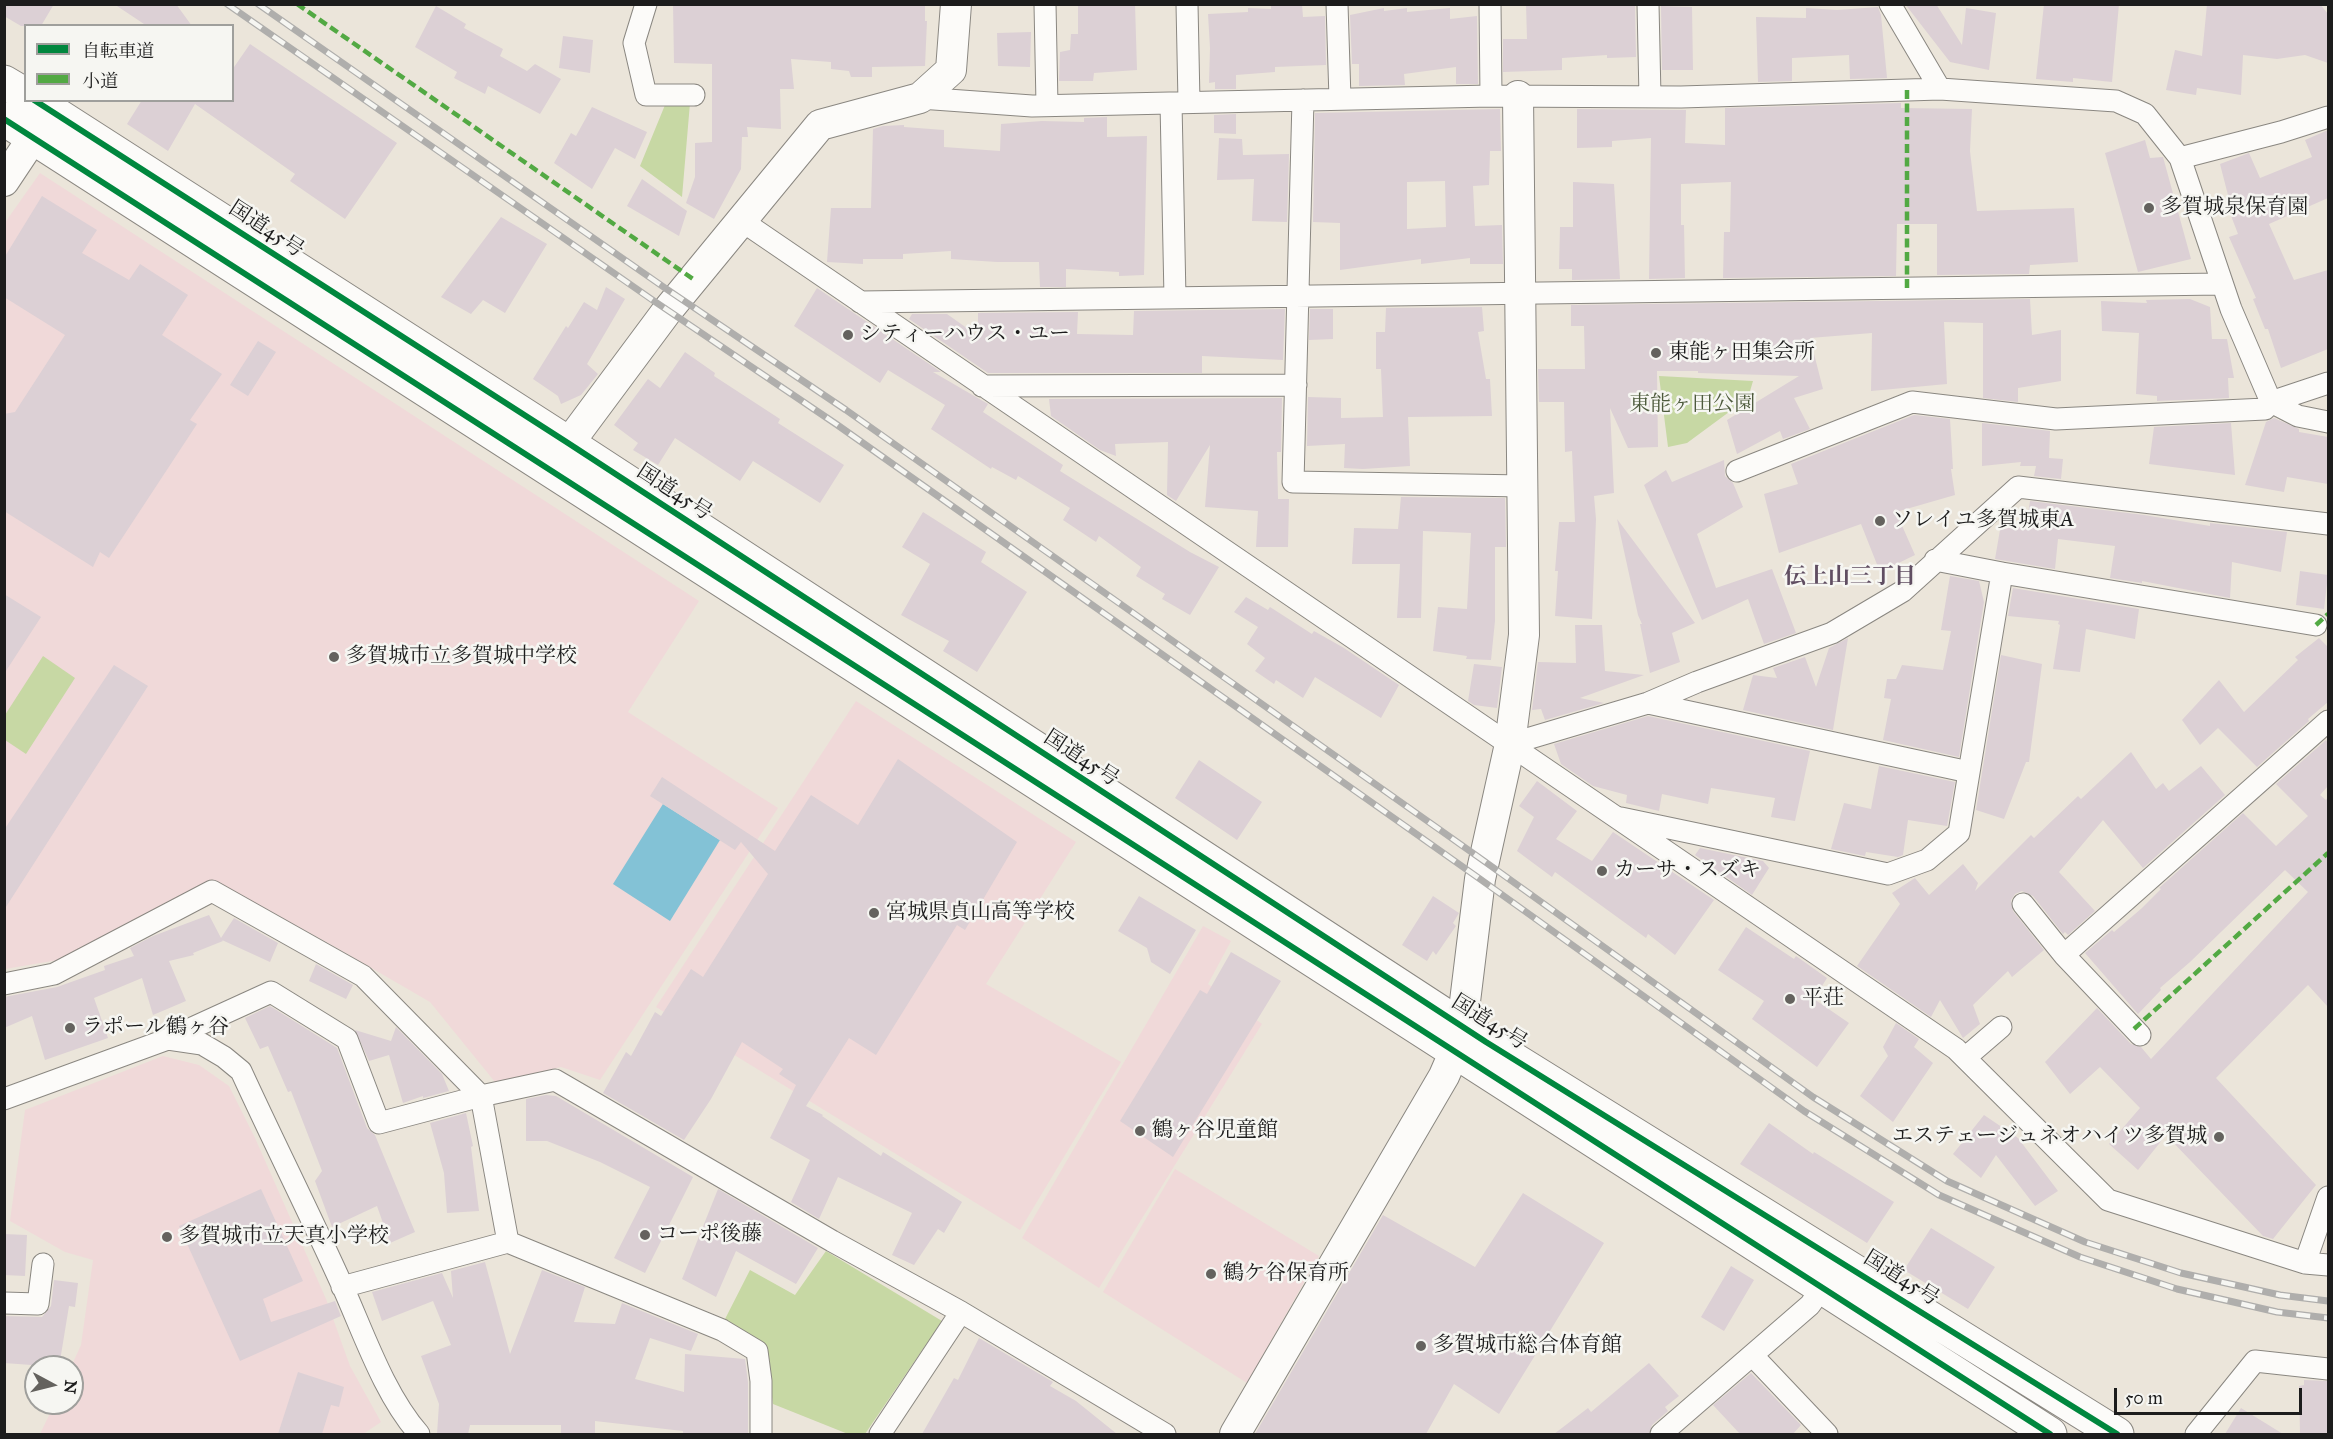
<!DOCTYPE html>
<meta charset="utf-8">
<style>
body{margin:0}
#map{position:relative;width:2333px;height:1439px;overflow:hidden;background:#ebe5da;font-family:"IM FELL Great Primer","Noto Serif JP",serif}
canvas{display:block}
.frame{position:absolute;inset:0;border:6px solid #1c1c1c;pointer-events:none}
.legend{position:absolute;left:24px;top:24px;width:210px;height:78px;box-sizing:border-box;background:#f6f6f2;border:2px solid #9f9f9c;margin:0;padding:8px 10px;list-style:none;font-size:18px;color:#1c1c1c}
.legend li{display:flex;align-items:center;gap:12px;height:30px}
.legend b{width:30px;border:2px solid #9f9f9c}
.north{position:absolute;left:24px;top:1355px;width:60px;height:60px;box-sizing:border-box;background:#f6f6f2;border:2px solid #9f9f9c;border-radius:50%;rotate:97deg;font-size:16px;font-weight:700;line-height:24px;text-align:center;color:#1c1c1c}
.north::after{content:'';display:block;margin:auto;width:21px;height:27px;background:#64625e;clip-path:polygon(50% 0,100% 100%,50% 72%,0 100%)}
.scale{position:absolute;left:2114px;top:1388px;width:188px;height:27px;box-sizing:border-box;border:3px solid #1c1c1c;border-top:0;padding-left:8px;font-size:18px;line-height:21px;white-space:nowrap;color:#1c1c1c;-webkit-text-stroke:4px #f6f6f2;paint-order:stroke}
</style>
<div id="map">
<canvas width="2333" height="1439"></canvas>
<div class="frame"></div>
<ul class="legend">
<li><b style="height:8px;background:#00873e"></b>自転車道</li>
<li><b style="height:8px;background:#52a943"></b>小道</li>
</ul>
<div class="north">N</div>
<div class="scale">50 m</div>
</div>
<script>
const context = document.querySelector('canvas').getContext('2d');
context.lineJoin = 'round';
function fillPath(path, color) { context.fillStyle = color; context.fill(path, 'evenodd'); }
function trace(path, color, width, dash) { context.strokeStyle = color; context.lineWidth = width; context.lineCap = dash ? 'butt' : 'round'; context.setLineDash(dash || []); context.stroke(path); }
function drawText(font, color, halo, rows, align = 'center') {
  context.font = font + ' "IM FELL Great Primer","Noto Serif JP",serif'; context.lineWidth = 5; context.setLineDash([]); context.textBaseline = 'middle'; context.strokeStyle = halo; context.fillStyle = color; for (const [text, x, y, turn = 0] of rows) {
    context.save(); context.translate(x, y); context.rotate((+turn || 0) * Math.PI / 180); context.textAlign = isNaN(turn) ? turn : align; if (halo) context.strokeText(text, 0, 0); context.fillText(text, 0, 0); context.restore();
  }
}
const built = new Path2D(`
 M40,173L699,601L628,712L778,808L600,1080L561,1067L495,1082L430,1002L337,948L215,881L64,959L5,969L4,224Z
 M856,701L1076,842L986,984L1121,1062L1020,1230L656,1007Z
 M1203,926L1231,941L1208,984L1262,1024L1099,1288L1022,1238Z
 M163,1056L199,1065L229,1086L255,1138L326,1299L350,1366L381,1422L363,1434H40L55,1403H72L71,1367L81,1345L93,1260L65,1252L10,1221L25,1110Z
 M1175,1169L1319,1256L1247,1383L1103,1292Z`);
const green = new Path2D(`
 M690,103L682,197L640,166L665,105Z
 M1659,376L1753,381L1748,398L1687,443L1668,447Z
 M43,656L75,678L26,754L5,740V715Z
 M826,1251L942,1321L865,1434H848L773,1404L770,1382L723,1323L750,1270L795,1295Z`);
const water = new Path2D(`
 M663,804L720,840L670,921L613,884Z`);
const building = new Path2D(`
 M4,4H54L41,26H21L4,16Z
 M114,4H176L192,26H147Z
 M673,4H925V21H927L925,66L872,67V77H851L849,71L831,69V62L791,59L794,89H780L781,129L747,127L748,137H742L741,169L714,219L686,203L695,177V143L712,142V64L674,63Z
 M1078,4H1135L1137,70L1094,73L1093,81H1059L1060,52L1070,50L1071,34H1078Z
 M1271,4H1302L1303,17L1325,16L1326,65L1275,67V72L1236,75V89H1215V82L1209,83L1210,48L1208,14L1248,12V8L1271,9Z
 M1526,4H1564V6L1635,5L1636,57L1607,58V55L1562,58V70L1503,72V39H1527Z
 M1905,4H1936L1962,45L1966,8L1996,13L1989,70L1950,62Z
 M2044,4H2119L2112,82L2073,78V82L2036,79Z
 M2207,4H2320L2328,14V63L2305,55L2277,59L2243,55L2241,95L2197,88L2196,95L2166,90L2175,50L2202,56Z
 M436,6L466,24L464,28L503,49L500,56L527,71L535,64L561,79L540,114L488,86L485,94L454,78L457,72L415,47Z
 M1661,6L1692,7L1693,70H1662Z
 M1878,7L1881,15L1887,78L1850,79L1849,55L1792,58V81L1758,82L1756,17L1806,18V8L1837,10Z
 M1384,8V11L1407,8V12L1450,8V19L1477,16L1478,84H1456V67L1404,74L1405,85L1359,86V64H1352L1350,15Z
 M1031,32L1030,67L998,66L997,33Z
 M563,36L593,40L590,73L559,68Z
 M250,44L397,143L345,219L290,181L295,174L195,104L168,151L127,124L142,100H232V70Z
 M1901,103V108L1972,109L1970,151L1977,211L2074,208L2078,262L2030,265L2029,274L1937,275V224H1897L1896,276L1723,278L1724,232H1730L1731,182L1681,184V225H1684L1685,278L1649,279L1651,138L1612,141V147L1577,148V109L1686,110L1685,143L1725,145V108Z
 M592,107L647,132L635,159L615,148L592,189L554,163L571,133L576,136Z
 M1500,109L1501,151H1490L1489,185L1473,186L1475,226L1502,225L1503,264H1470V258L1421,264V259L1340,270V223L1313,222L1315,113ZM1445,181L1446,227L1407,229V182Z
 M1236,114V134L1214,133V115Z
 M1107,117V137L1147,136L1144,275L1119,276V272L1066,269V287H1040L1039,262H997L951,259V251L903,254V259H863V264L827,262L831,208H871L873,129L883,126L904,125V127L944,130V147L1000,151L1001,124L1042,121L1084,122V118Z
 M2328,130V198L2269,224L2294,280L2328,270V349L2281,368L2268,329H2265L2253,299L2256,298L2229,237L2238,234L2225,200L2229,199L2220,164L2249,153L2260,178L2312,157L2305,140Z
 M1219,138L1242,139L1243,155L1289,154L1287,222L1252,221L1254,179L1217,180Z
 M2145,140L2150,158L2163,157L2191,259L2138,272L2105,153Z
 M642,179L687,211L679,236L627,206Z
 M1573,182L1614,184L1620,279L1572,280V269H1559L1560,227H1573Z
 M42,196L97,230L82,253L129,280L140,264L188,295L162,335L222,374L190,420L197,424L109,558L100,552L93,567L4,511V414L15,412L65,335L4,297V258Z
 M501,217L547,244L505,313L483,300L471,314L441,297Z
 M606,287L625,299L587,364L598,374L581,395L561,404L558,396L533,379L566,326L568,328L584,302L597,310Z
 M817,288L941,372H933L988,404L983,412L1063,465L1060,471L1190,552L1219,567L1190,615L1162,599L1165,594L1136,576L1141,567L1099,536L1096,542L1063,520L1070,508L1018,476L1016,480L992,467L991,469L931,429L945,405L888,370L880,383L794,326Z
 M2030,299L2032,335L2061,330V381L2018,388V402L1983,398V323L1944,322L1947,384L1871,391L1872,333L1810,338L1823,389L1794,398L1810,429L1783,439L1780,431L1737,454L1727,420L1799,376L1698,373V371H1657L1658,447L1628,448L1610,408L1614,493L1594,496L1596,519L1592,619L1555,616L1558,571H1555L1559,522H1575L1572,451L1565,452L1564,402H1539L1538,369H1585L1584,326H1571V305Z
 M2190,299L2210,307L2212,339H2227L2234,378H2228L2229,398L2157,401V396L2136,394L2139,333L2102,331L2101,301L2147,303L2146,300Z
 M1482,307L1484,331L1478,332L1486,379H1490L1492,416L1408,417L1410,466L1363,469L1344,468L1345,444L1307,446L1308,397L1341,398V418L1383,417L1381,369H1376V332H1385L1386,308Z
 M1285,309L1283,360L1202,356V373H988L909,319L912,314H947L978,336V313L1078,312L1077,334L1133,335L1134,311Z
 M1310,309H1333V339L1309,340Z
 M258,341L276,352L248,396L230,385Z
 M685,352L715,373L714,376L780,419L778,423L844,465L820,503L753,461L740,481L675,438L658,465L633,450L638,443L614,425L648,379L660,388Z
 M1282,398L1281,452H1277L1278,499H1289L1288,547H1256L1258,511L1205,507L1210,445L1176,501L1167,495L1168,442L1115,444L1116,456L1100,450L1051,416L1049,399Z
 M1914,415L1950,419L1953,469H1951L1955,495L1896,512L1915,555L1880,572L1861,524L1779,553L1764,494L1798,484L1791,464Z
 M2274,418L2299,429V432L2328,437V484L2287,477L2284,492L2245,485L2266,422Z
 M1982,423L2050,431L2049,458L2063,459L2061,479L2034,476L2036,466H2020L2021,462L1982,466Z
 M2231,423L2235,475L2149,464L2154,427Z
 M1724,460L1725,476L1733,483L1743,507L1697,534L1716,588L1772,569L1796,633L1764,644L1748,599L1702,620L1644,485L1666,470L1672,482Z
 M1401,497L1505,498L1506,547H1495V621L1491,660L1466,659L1467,656L1433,651L1438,607L1467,609L1471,533L1423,531L1421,618H1397L1400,564H1352L1354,528L1398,529Z
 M2030,501L2144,515L2210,526V523L2287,532L2281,572L2232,562L2230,598L2142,581V583L2110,578L2115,546L2058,539L2055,569L1995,559L2001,524L2026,528Z
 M923,512L986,552L981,562L1027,592L977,672L943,651L949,641L901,615L930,564L902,547Z
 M1617,519L1695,623L1672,633L1680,662L1650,673L1640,624H1642L1638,615Z
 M2300,571L2328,575L2324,609L2296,605Z
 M1950,576L1979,581L1984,602L1959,757L1883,740L1891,699L1884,698L1887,679H1896L1902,665L1943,670L1951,631L1941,630Z
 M2013,588L2139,609L2135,639L2086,629L2080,672L2053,669L2060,625L2058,624L2059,621L2008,616Z
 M4,594L41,617L4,674Z
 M1246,597L1268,610L1270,607L1312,634L1314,631L1344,648L1399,685L1381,718L1315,677L1303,698L1276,680L1274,684L1255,671L1265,658L1247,644L1258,627L1234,612Z
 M1575,625H1602L1605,671L1644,675L1580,698L1604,703L1545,720L1541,709L1532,710L1538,662L1576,663Z
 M1848,638L1833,730L1743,710L1753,675L1777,678L1773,668L1805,657L1816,687L1829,648Z
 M2319,638L2328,647V702L2308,719L2309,721L2257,767L2218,728L2200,745L2182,720L2219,680L2244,712L2298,660L2295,657Z
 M2001,655L2042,664L2029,762H2026L2004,819L1976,810Z
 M1474,664L1502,667L1497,708L1474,705L1468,701Z
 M114,665L148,686L4,910V830Z
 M1648,716L1810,751L1795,821L1771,817L1775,798L1711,788L1708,804L1662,794L1659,811L1626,803L1627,795L1593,786L1561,764L1554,744Z
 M2326,740L2328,743V786L2320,795L2326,800L2328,797V1007L2308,985L2216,1078L2316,1185L2273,1239L2263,1236L2166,1135L2138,1170L2109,1144L2140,1108L2100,1067L2070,1094L2045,1062L2097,1008L2131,1044L2141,1047L2151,1059L2308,892L2285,870L2190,962L2160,988L2161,990L2138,1014L2085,953L2112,930L2114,932L2142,908L2161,889L2159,888L2243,813L2276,846L2308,816L2276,784Z
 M2131,752L2156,789L2163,783L2169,791L2201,766L2225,795L2143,868L2103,820L2059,872L2095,911L2068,935L2065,932L2063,934L2033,896L2022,891L2015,894L2011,900L2013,911L2044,950L2012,977L2008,971L1973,1005L1980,1024L1963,1038L1940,1000L1931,1017L1857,966L1900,904L1892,893L1915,878L1929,895L1963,864L1978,883L1975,891L2031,835L2034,838L2078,796L2081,799Z
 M898,759L1017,842L965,930L957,925L876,1055L849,1038L806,1106L823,1115L822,1116L881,1156L883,1152L962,1202L944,1233L938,1229L914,1265L892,1255L912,1213L838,1177L819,1219L791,1202L810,1160L770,1138L796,1085L779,1074L783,1069L742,1042L711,1099L684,1140L603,1093L626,1052L631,1056L655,1012L661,1016L691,969L703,977L768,874L741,842L735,850L650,796L662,777L775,851L811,795L858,825Z
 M1199,760L1262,802L1237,840L1175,798Z
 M1879,766L1955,782L1947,826L1908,820L1903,855L1898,857L1866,852L1865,856L1831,849L1844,803L1871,809Z
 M1537,781L1577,811L1556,839L1592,861L1613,832L1714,900L1675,955L1648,934L1646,938L1555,872L1552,877L1517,851L1534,817L1519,806Z
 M1700,848L1763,861L1769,868L1752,895L1695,855Z
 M1139,896L1196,930L1170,974L1151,962L1147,948L1118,931Z
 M1433,896L1459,913L1453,923L1456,926L1436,955L1433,951L1427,961L1402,945Z
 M209,915L221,938L234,918L278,943L270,962L222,940L223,941L193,953L194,955L169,961L186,1001L153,1015L142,978L94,998L108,1038L45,1060L32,1016L4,1028V997L57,987L105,970L104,966L134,956L130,948L153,936Z
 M1746,927L1794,959L1796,956L1827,978L1814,999L1849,1023L1817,1067L1752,1019L1764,1001L1718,970Z
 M1231,952L1281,981L1173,1157L1120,1121L1200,990L1207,994Z
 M316,964L353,985L346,999L309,981Z
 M270,1006L337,1048L367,1128L375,1135L415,1232L390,1243L377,1206L332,1227L315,1181L322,1171L291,1091L288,1092L268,1046L260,1049L245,1018Z
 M1896,1023L1919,1039L1914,1047L1933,1063L1893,1122L1860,1096L1888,1056L1883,1047Z
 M396,1027L442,1074L449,1091L423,1098V1096L403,1103L389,1055L369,1061L355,1030L391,1041Z
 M546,1095L556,1096L693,1177L645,1273L614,1258L650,1187L600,1162L547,1141H526V1099Z
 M466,1113L473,1146L471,1147L479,1211L447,1213L444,1173L430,1123Z
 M1984,1115L2018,1138L2058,1191L2035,1206L1996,1155L1981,1178L1953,1154Z
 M1769,1123L1813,1154L1814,1152L1894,1202L1867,1243L1740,1164Z
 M261,1189L303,1281L263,1299L271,1322L335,1301L341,1316L240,1361L179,1226Z
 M718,1189L818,1248L796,1284L736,1251L716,1297L682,1279Z
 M1523,1193L1604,1243L1499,1414L1454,1384L1426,1434H1255L1383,1215L1475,1267Z
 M1931,1228L1995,1267L1968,1309L1904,1270Z
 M4,1234L27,1235L25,1276L4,1275Z
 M485,1262L510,1354L542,1270L585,1287L574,1322L615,1324L622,1303L698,1334L691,1351L650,1338L635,1379L684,1392L685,1354L745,1359L748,1382V1434H683V1431L595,1421V1434H561V1425H470L468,1434H437L439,1404L421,1356L451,1345L433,1301L382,1321L372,1292L442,1273L453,1298L451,1271Z
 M1731,1266L1754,1280L1724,1331L1701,1317Z
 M54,1280L78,1283L75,1307L69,1306L59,1367L4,1363V1316L42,1317L51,1306Z
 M979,1338L1053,1382L1050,1386L1076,1401L1117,1434H922L954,1378L958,1380Z
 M1649,1363L1679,1396L1665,1407L1668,1411L1652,1425L1649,1434H1554L1588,1408L1591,1412Z
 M298,1372L344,1387L339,1407L331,1405L322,1434H278Z
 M1751,1373L1801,1425L1793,1434H1740L1713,1405Z
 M2304,1380L2328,1381V1434H2300L2299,1386L2304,1385Z
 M2241,1408L2283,1434H2225Z`);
const street = new Path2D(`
 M646,4L634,43L646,95H694
 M1045,4L1047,105
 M1187,4L1189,102
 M1337,4L1340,99
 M1490,4L1491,96
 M1648,4L1650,97
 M1890,4L1940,89
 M920,98L1032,106L1491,96L1681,97L1940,89L2116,101L2145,114L2180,158L2231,309L2271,402L2328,383
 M1303,100L1293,482L1523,486
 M1171,103L1175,298
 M2180,158L2281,132L2328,117
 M742,221L1956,1049L2108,1200L2305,1263L2328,1265
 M860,302L2222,284
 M982,386L1296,385
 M1737,471L1912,402L2056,419L2265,409L2271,402L2298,416L2328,422
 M2002,573L2316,625
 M1648,703L1969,772
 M1510,744L1648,703L1697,682L1832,633L1903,591L2018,487L2328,524
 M1621,818L1888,874L1927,860L1959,833L2002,573L1935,560
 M2023,904L2064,955
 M4,984L54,974L212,891L363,976L481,1096L508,1242
 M2140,1035L2064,955L2328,721
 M168,1039L271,992L347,1039L379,1123L481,1096L555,1080L832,1241L961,1312L1165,1434
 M1965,1058L2001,1027
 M4,1099L168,1039L202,1044L224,1057L241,1071C274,1143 310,1214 342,1285C364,1334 384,1394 419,1434
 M2305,1263L2328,1197
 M342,1287L508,1242L722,1330L757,1351L761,1381V1434
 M4,1303L38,1304L43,1264
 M1753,1356L1827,1434
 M880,1434L961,1312
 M1661,1434L1810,1305L1829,1278
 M2196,1434L2255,1361L2328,1369`);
const secondary = new Path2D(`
 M4,181L46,118
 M554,463L667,311L820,125L920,98L951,70L956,4
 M1235,1434L1444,1076L1454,1053L1462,1026L1480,879L1510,744L1524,635L1518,96`);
const highway = new Path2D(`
 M4,82L26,95
 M34,100L568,443L1486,1042L2117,1434
 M4,119L2050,1434`);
const rail = new Path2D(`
 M227,4L654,301L836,424L1480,879L1804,1111L1939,1195L2080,1257L2177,1289L2277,1312L2328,1318
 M258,4L665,288L846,410L1484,861L1813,1097L1947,1181L2085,1242L2181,1273L2280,1295L2328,1301`);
const quiet = new Path2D(`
 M297,4L693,279
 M1907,90V288
 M2316,625L2328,614
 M2134,1029L2328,853`);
const cycleway = new Path2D(`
 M34,100L568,443L1486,1042L2117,1434
 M4,119L2050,1434`);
const markers = [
 [2149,208,6,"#64625e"],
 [848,335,6,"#64625e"],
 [1656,353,6,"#64625e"],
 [1880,521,6,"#64625e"],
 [334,657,6,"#64625e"],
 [1602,871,6,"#64625e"],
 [874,913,6,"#64625e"],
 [1790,999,6,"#64625e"],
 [70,1028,6,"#64625e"],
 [1140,1131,6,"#64625e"],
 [2219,1137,6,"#64625e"],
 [645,1235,6,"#64625e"],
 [167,1237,6,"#64625e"],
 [1211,1274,6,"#64625e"],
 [1421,1346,6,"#64625e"]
];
const poiNames = [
 ["多賀城泉保育園",2161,208],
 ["シティーハウス・ユー",860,335],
 ["東能ヶ田集会所",1668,353],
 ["ソレイユ多賀城東A",1892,521],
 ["多賀城市立多賀城中学校",346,657],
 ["カーサ・スズキ",1614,871],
 ["宮城県貞山高等学校",886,913],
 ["平荘",1802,999],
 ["ラポール鶴ヶ谷",82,1028],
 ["鶴ヶ谷児童館",1152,1131],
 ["エステェージュネオハイツ多賀城",2207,1137,"right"],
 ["コーポ後藤",657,1235],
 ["多賀城市立天真小学校",179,1237],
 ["鶴ケ谷保育所",1223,1274],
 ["多賀城市総合体育館",1433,1346]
];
const streetNames = [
 ["国道45号",266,230,33],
 ["国道45号",674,493,33],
 ["国道45号",1081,759,33],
 ["国道45号",1489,1023,32],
 ["国道45号",1901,1279,32]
];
const parkNames = [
 ["東能ヶ田公園",1692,405]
];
const neighbourhoodNames = [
 ["伝上山三丁目",1850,578]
];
fillPath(built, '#f0d9d9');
fillPath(green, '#c7d8a4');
fillPath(water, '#83c2d6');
fillPath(building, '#dcd0d5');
trace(street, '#8a8781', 23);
trace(secondary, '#8a8781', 32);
trace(highway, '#8a8781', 35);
trace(street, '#fcfbf9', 21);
trace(secondary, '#fcfbf9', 30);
trace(highway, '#fcfbf9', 33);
trace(rail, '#afaeac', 7);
trace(rail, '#f6f6f2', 4.5, [14]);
trace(quiet, '#52a943', 4.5, [9, 4.5]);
trace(cycleway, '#00873e', 6);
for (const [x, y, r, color] of markers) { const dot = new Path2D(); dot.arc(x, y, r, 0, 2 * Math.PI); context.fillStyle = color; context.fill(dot); trace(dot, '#f6f6f2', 2); }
drawText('21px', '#1c1c1c', '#f6f6f2', poiNames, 'left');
drawText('21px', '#1c1c1c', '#f6f6f2', streetNames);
drawText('21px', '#4d5a3c', '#f6f6f2', parkNames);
drawText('bold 22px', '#604e62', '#f6f6f2', neighbourhoodNames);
</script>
